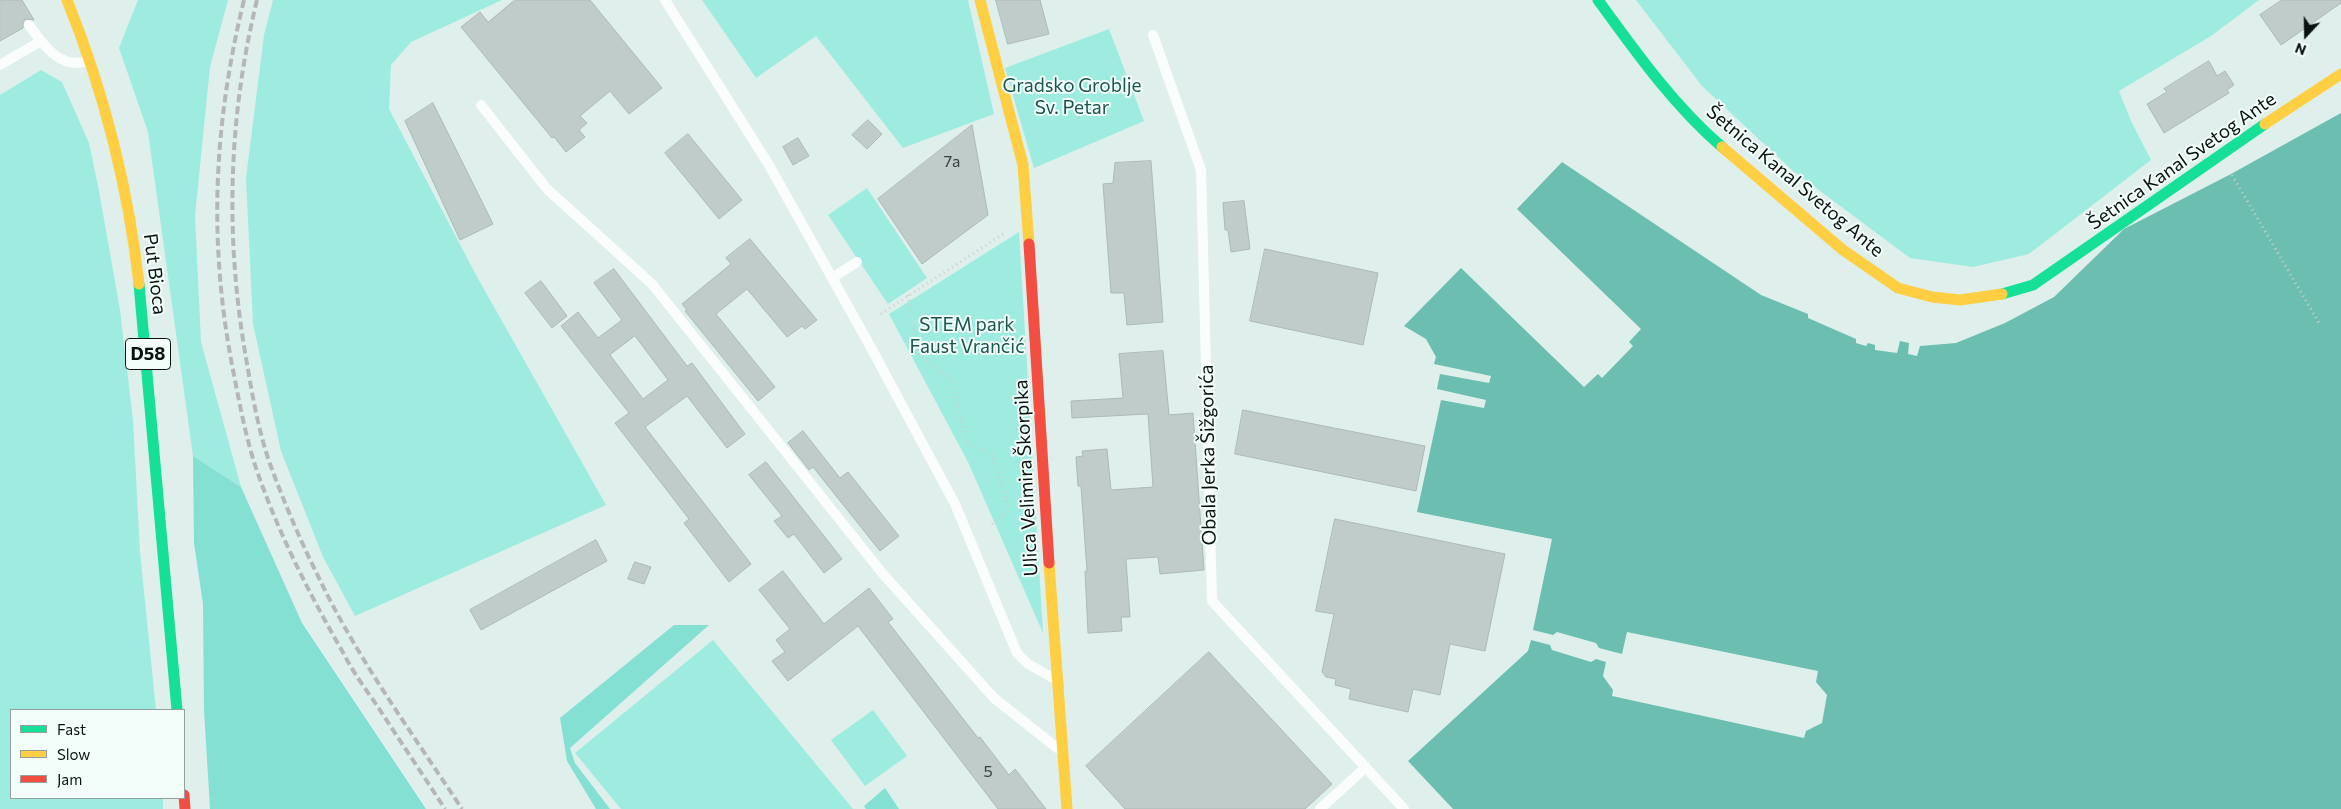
<!DOCTYPE html>
<meta charset="utf-8">
<style>
body{margin:0}
#map{position:relative;width:2341px;height:809px;overflow:hidden;background:#dfefec;font-family:Commissioner,sans-serif}
canvas{display:block}
.legend{position:absolute;left:10px;top:709px;width:175px;height:90px;box-sizing:border-box;background:#f3fefb;border:1px solid #95a09d;margin:0;padding:6px 9px;list-style:none;font-size:15px;color:#091210}
.legend li{display:flex;align-items:center;gap:10px;height:25px}
.legend b{width:25px;border:1px solid #95a09d}
.north{position:absolute;left:2281px;top:10px;width:50px;height:50px;-webkit-text-stroke:4px #f3fefb;paint-order:stroke;rotate:201deg;font-size:14px;font-weight:700;line-height:20px;text-align:center;color:#091210}
.north::after{content:'';display:block;margin:auto;width:18px;height:22px;background:#091210;clip-path:polygon(50% 0,100% 100%,50% 72%,0 100%)}
</style>
<div id="map">
<canvas width="2341" height="809"></canvas>
<ul class="legend">
<li><b style="height:6px;background:#16e098"></b>Fast</li>
<li><b style="height:6px;background:#ffcf43"></b>Slow</li>
<li><b style="height:6px;background:#f24e42"></b>Jam</li>
</ul>
<div class="north">N</div>
</div>
<script>
const context = document.querySelector('canvas').getContext('2d');
context.lineJoin = 'round';
function fillPath(path, color) { context.fillStyle = color; context.fill(path, 'evenodd'); }
function trace(path, color, width, dash) { context.strokeStyle = color; context.lineWidth = width; context.lineCap = dash ? 'butt' : 'round'; context.setLineDash(dash || []); context.stroke(path); }
function drawText(font, color, halo, rows, align = 'center') {
  context.font = font + ' Commissioner,sans-serif'; context.lineWidth = 4; context.setLineDash([]); context.textBaseline = 'middle'; context.strokeStyle = halo; context.fillStyle = color; for (const [text, x, y, turn = 0] of rows) {
    context.save(); context.translate(x, y); context.rotate((+turn || 0) * Math.PI / 180); context.textAlign = isNaN(turn) ? turn : align; if (halo) context.strokeText(text, 0, 0); context.fillText(text, 0, 0); context.restore();
  }
}
const green = new Path2D(`
 M138,0H228L210,67L195,216L201,342L241,487L193,456L148,132L119,48Z
 M273,0H502L411,42L391,65L389,109L476,275L606,505L355,616L323,557L281,451L253,324L246,178L264,35Z
 M702,0H968L994,114L903,148L816,36L756,78Z
 M1636,0H2259L2211,36L2119,91L2131,121L2151,160L2029,254L1973,267L1910,258L1792,170L1702,86Z
 M1109,29L1144,121L1034,168L1005,68Z
 M41,70L62,82L89,143L99,191L120,310L133,420L140,552L156,710H11V798H163V809H0V95Z
 M867,188L927,278L888,304L828,215Z
 M1019,232L1043,633L968,462L889,314Z
 M713,640L853,809H621L575,753Z
 M873,710L907,756L865,786L831,740Z`);
const forest = new Path2D(`
 M193,456L241,487L302,623L426,809H210L204,710L203,604L194,543Z
 M674,625H709L570,748L575,763L610,809H596L567,761L560,718Z
 M885,788L899,809H866L864,806Z`);
const water = new Path2D(`
 M2341,113V809H1453L1408,761L1528,651L1531,640L1550,645L1552,650L1591,662L1596,659L1606,662L1603,676L1613,690L1612,696L1804,738L1806,731L1822,723L1827,695L1816,682L1818,671L1627,632L1622,654L1599,648L1596,643L1557,632L1553,635L1533,630L1552,539L1417,512L1441,400L1484,408L1486,400L1437,389L1440,374L1489,383L1491,376L1434,364L1436,357L1426,339L1404,326L1461,268L1584,387L1598,374L1602,378L1633,346L1629,342L1641,329L1517,209L1562,162L1761,295L1808,314V318L1856,339V343L1866,346L1868,343L1875,345V350L1897,353L1900,341L1909,343L1908,354L1917,356L1920,346L1956,343L2005,323L2054,297L2124,229L2231,174Z`);
const building = new Path2D(`
 M0,0H22L34,20L25,19L23,23V28L0,41Z
 M515,0H590L662,88L629,114L610,91L580,116L587,123L579,130L585,137L566,152L554,137L552,138L461,27L480,12L488,22Z
 M996,0H1040L1049,34L1008,44Z
 M2282,0H2341V3L2281,45L2260,15Z
 M2209,61L2217,76L2225,71L2234,85L2227,90L2229,93L2164,133L2147,104L2167,92L2164,89Z
 M433,103L493,224L460,240L405,121Z
 M868,120L882,134L867,149L852,135Z
 M972,125L988,215L922,264L878,199Z
 M688,134L742,200L719,219L665,153Z
 M798,138L809,156L793,165L783,147Z
 M1151,161L1163,322L1127,325L1124,293H1111L1103,184L1113,183L1115,163Z
 M1244,201L1250,249L1231,252L1228,230H1225L1223,203Z
 M750,239L817,320L805,329L802,326L787,337L747,289L716,314L775,387L758,401L685,311L687,310L682,304L731,264L726,258Z
 M1265,249L1378,273L1363,345L1250,321Z
 M614,269L687,366L692,363L745,434L727,448L687,396L645,427L751,564L729,582L684,523L689,519L615,423L629,413L561,326L578,312L598,338L622,320L594,283ZM635,336L668,380L643,399L610,355Z
 M541,281L567,316L552,328L525,293Z
 M1163,351L1169,415L1193,413L1204,570L1160,574L1158,557L1126,559L1130,617H1121L1122,631L1088,633L1085,571H1087L1081,486H1078L1076,457L1083,456L1082,451L1107,449L1111,490L1153,487L1148,414L1072,418L1071,401L1123,398L1119,354Z
 M1243,410L1425,446L1416,491L1235,454Z
 M803,431L840,478L848,472L899,536L880,551L813,467L809,470L788,443Z
 M766,462L842,559L824,573L794,534L788,538L774,521L782,516L749,475Z
 M1335,519L1505,554L1485,651L1450,644L1440,695L1413,689L1408,712L1349,699L1351,689L1335,685L1336,679L1326,677L1322,672L1334,614L1316,611Z
 M596,540L607,561L481,630L470,610Z
 M635,562L651,567L644,584L628,579Z
 M783,571L824,624L869,588L893,619L888,622L978,738L980,737L1009,775L1015,769L1046,809H998L858,626L788,681L772,661L785,652L776,640L790,629L759,590Z
 M1209,652L1332,784L1305,809H1125L1086,766Z`);
const path = new Path2D(`
 M2232,175L2319,323
 M908,295L917,352L952,380L966,444L992,454L1009,509L992,524
 M881,314L1006,232`);
const lane = new Path2D(`
 M665,0L769,165L869,344L955,504L1017,653L1028,664L1053,678
 M29,25C43,44 61,72 89,60
 M1153,35L1201,170L1212,601L1404,809
 M0,65L41,41
 M481,105L547,189L652,284L883,574L994,698L1057,748
 M832,278L857,262
 M1320,809L1366,767`);
const fast = new Path2D(`
 M1598,0C1635,51 1674,106 1722,147
 M139,284L177,710
 M2002,294L2033,285L2265,124`);
const slow = new Path2D(`
 M67,0C104,92 128,185 139,284
 M980,0L1023,165L1029,244
 M2265,124L2341,74
 M1722,147L1843,250L1898,288L1932,297L1960,300L2002,294
 M1049,563L1067,809`);
const jam = new Path2D(`
 M1029,244L1049,563
 M184,795L185,809`);
const rail = new Path2D(`
 M244,0C213,127 208,246 234,375C240,406 246,438 256,468C278,533 311,597 345,656C354,674 367,691 378,707C400,741 423,775 445,809
 M257,0C228,118 225,238 246,358C252,393 258,430 270,464C284,502 300,540 318,576C357,658 412,733 462,809`);
const numberNames = [
 ["7a",952,162],
 ["5",988,772]
];
const shields = [
 [148,354,45]
];
const shieldNames = [
 ["D58",148,354]
];
const parkNames = [
 ["Gradsko Groblje",1072,86],
 ["Sv. Petar",1072,108],
 ["STEM park",967,325],
 ["Faust Vrančić",967,347]
];
const streetNames = [
 ["Šetnica Kanal Svetog Ante",2182,161,-35],
 ["Šetnica Kanal Svetog Ante",1795,181,40],
 ["Put Bioca",155,274,83],
 ["Obala Jerka Šižgorića",1208,455,-91],
 ["Ulica Velimira Škorpika",1026,478,-93]
];
fillPath(green, '#9decdf');
fillPath(forest, '#84e0d2');
fillPath(water, '#6bbeb0');
fillPath(building, '#c0ccca');
trace(building, '#acb9b6', 1);
trace(path, '#cbd0ce', 3, [1, 4]);
trace(lane, '#fafdfc', 10);
trace(fast, '#16e098', 11);
trace(slow, '#ffcf43', 11);
trace(jam, '#f24e42', 11);
trace(rail, '#b4b7b6', 4, [8, 4]);
drawText('16px', '#37403e', null, numberNames);
for (const [x, y, w] of shields) { const box = new Path2D(); box.roundRect(x - w / 2, y - 15.5, w, 31, 4); context.fillStyle = '#f3fefb'; context.fill(box); trace(box, '#091210', 1); }
drawText('bold 18px', '#091210', null, shieldNames);
drawText('19px', '#19564c', '#f3fefb', parkNames);
drawText('19px', '#091210', '#f3fefb', streetNames);
</script>
